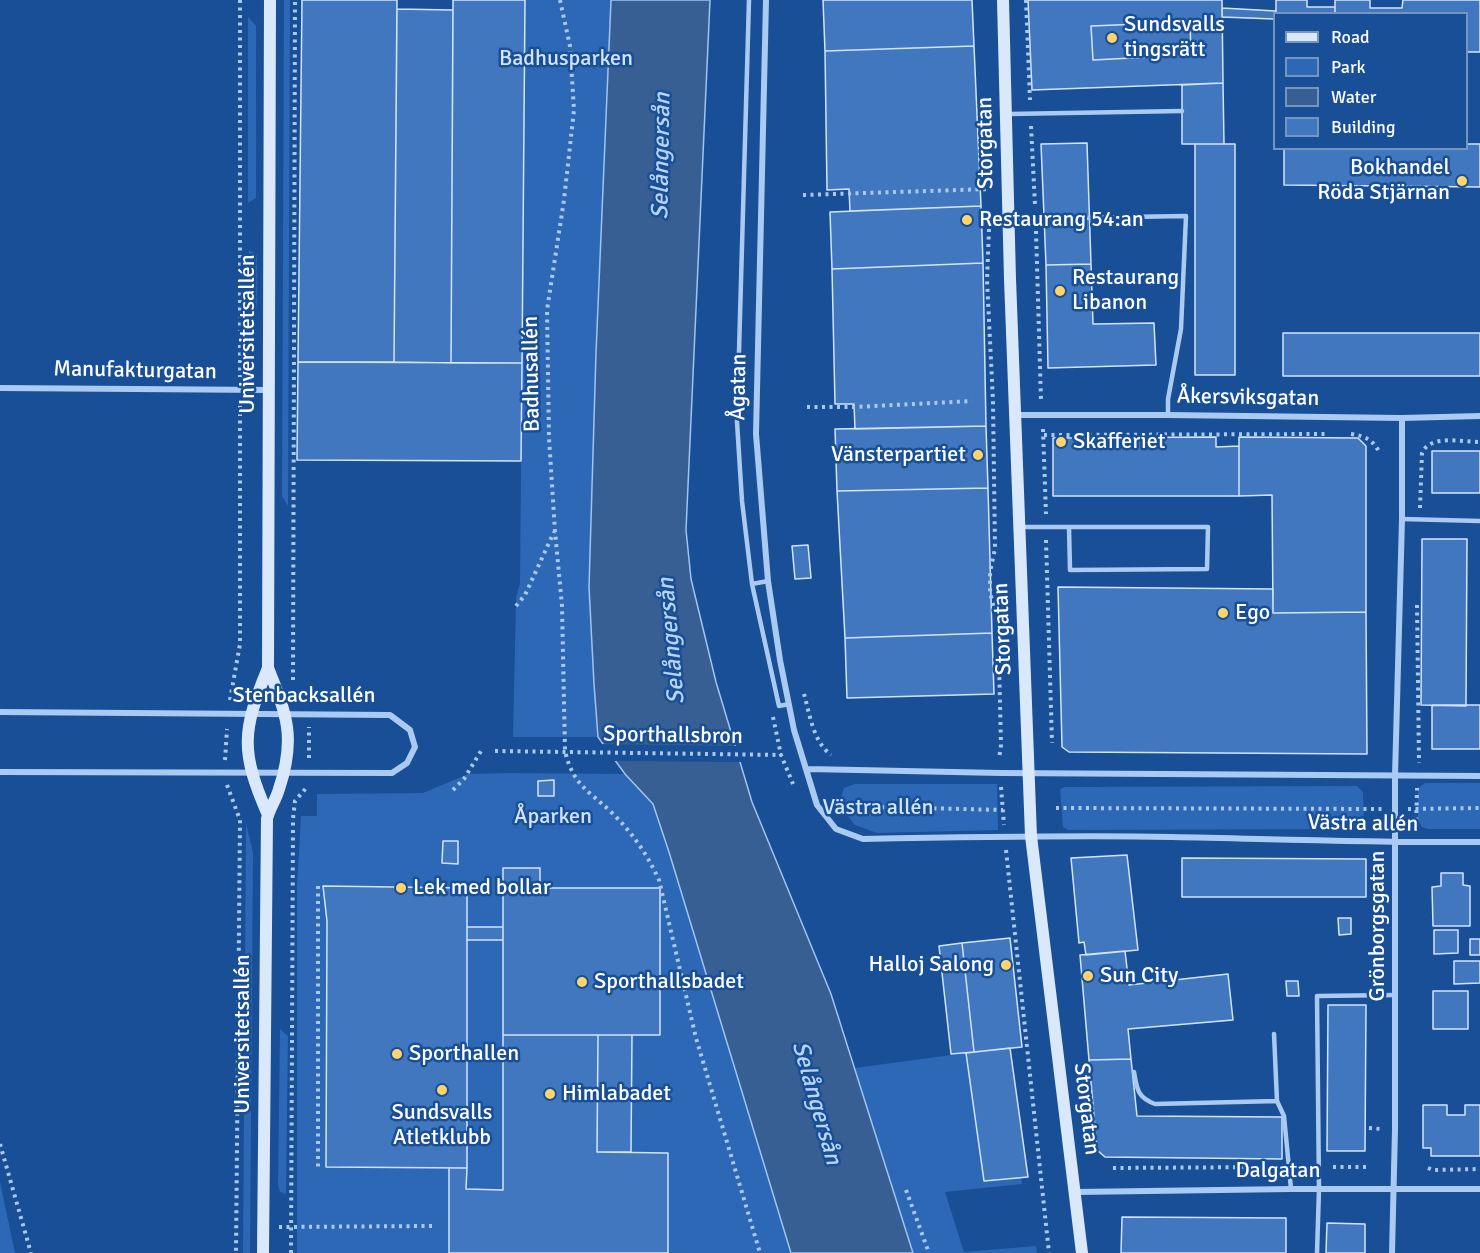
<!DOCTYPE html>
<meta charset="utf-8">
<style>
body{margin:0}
#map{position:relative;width:1480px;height:1253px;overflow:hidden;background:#184f96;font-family:Signika,sans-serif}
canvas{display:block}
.legend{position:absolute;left:1273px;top:12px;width:195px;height:138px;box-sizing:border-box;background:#184f96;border:2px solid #7495c0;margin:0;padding:8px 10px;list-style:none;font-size:18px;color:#fff}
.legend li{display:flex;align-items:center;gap:12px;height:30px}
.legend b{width:30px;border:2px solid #7495c0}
</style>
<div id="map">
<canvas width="1480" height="1253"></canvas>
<ul class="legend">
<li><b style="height:8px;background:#d9e8fb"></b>Road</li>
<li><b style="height:16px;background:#2c68b5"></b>Park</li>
<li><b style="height:16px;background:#385f93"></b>Water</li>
<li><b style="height:16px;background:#4177be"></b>Building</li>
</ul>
</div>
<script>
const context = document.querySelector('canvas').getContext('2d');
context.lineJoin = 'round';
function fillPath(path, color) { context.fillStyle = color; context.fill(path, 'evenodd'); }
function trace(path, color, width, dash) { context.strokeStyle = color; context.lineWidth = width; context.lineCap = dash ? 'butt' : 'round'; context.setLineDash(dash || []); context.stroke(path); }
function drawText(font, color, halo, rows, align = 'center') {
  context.font = font + ' Signika,sans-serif'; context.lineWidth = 5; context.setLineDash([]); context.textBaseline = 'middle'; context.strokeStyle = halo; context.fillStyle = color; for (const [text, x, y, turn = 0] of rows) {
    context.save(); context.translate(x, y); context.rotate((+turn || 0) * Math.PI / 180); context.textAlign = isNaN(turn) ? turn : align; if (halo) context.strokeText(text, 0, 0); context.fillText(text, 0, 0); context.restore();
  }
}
const green = new Path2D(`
 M284,0H290L288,506L282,496Z
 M525,0H611L596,353L589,587L598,737H513L516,598L520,583Z
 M248,17L256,26V198L248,203Z
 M249,250L257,255V307L254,314L249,319Z
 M509,773L625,774L653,804L669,852L791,1253H297V886L301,816H317V794L423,793L468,774Z
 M1425,783H1480V829H1429L1422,827L1418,821V788Z
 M855,784H997L998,830L877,833L855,825L844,811L840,799L844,788Z
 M1357,786L1363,792L1364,821L1357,829L1068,830L1063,827L1060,789L1065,787Z
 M246,823L253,853L250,1253H243Z
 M280,1029L288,1036L286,1194L280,1192L278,1185Z
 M966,1053L984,1181L1021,1177L1022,1184L945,1192L964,1252L1036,1246L1037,1253H913L855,1068Z
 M0,1182L15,1253H0Z`);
const water = new Path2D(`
 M611,0H710L686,530L691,579L716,682L752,802L831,994L913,1253H791L669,852L653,804L625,774L598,737L594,684L589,587L596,353Z`);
const pier = new Path2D(`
 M599,744L738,746L743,762L612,761Z`);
const building = new Path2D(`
 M302,0H397L394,362H298Z
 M453,0H525L522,363H451Z
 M823,0H972L974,46L825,51Z
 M1028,0H1222L1223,83L1032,90ZM1190,22L1191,55L1093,60L1091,26Z
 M1276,0H1307V7H1335V14H1276Z
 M1335,0H1370V8H1402L1403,0H1480V52H1466V14H1335Z
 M1222,8L1276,11V14L1274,19L1222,17Z
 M397,9L453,10L451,363L394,362Z
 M1190,22L1191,55L1093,60L1091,26Z
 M974,46L981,206L850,211L849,189L827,190L825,51Z
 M1223,83L1224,144H1182V85Z
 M1087,143L1091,264L1046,265L1041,144Z
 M1195,144H1235V375H1195Z
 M1466,144H1480V187L1284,185V148H1466Z
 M981,206L983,263L832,269L830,212Z
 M983,263L986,426L855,429L854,404H835L832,269Z
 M1091,264L1093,324L1154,323L1156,365L1048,368L1046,265Z
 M1283,333H1480V376H1283Z
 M298,362L522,363L521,461L297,460Z
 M986,426L988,488L837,491L835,429Z
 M1216,437V447L1239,446V496H1053V438Z
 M1239,437L1358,438L1366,446V612L1273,613L1272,495L1239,496Z
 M1432,451H1480V493H1432Z
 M988,488L992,633L845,638L837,491Z
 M1422,539H1467L1466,706L1421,705Z
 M808,545L811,578L795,579L792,546Z
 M1058,587L1273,589V613L1366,612L1367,754L1069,752L1062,747Z
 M992,633L994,694L847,698L845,638Z
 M1432,705H1480V749H1432Z
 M554,780V796H538V781Z
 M443,841H458V864L442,863Z
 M1127,855L1138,950L1086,955L1084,942L1079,943L1071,858Z
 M1182,858L1366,859V897H1182Z
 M503,868H540V888H660V1035H503Z
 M1441,873H1463V885L1470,886V926H1433L1432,887L1441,886Z
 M323,886L467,888V1168L326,1167L327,921Z
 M1338,918H1351V934L1339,935Z
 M467,927H503V940H467Z
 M1434,930H1458V953L1434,954Z
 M1010,938L1022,1047L974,1052L962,943Z
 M1470,939H1480V955H1470Z
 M962,943L974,1052L951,1054L939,946Z
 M1125,951L1129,985L1228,974L1233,1020L1128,1029L1131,1059L1089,1060L1080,955Z
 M1454,961H1480V983L1454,984Z
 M1286,981H1298L1299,996H1287Z
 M1433,991H1468V1029H1433Z
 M1328,1005H1366L1365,1151H1327Z
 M503,1035H598L597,1152L668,1153V1253H449V1168H467L466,1189L503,1190Z
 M598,1035H632L631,1152H597Z
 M1010,1048L1028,1177L984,1181L966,1053Z
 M1131,1059L1137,1116L1282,1117V1159L1105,1157L1097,1150L1089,1060Z
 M1423,1105H1447V1115H1465V1105H1480V1156H1431V1148H1423Z
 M1122,1217L1286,1218V1253H1121Z
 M1327,1223L1365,1224V1253H1326Z`);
const path = new Path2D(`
 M240,0V377
 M560,0L570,46L574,110L564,200L547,310L549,438L555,531L562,606L565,751C573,785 588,790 611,812C632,832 647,854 659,880L696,1038L760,1253
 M1026,0L1030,100
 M1031,126L1035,205
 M803,195L990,189
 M989,229L987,280L993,401L995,549L990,572V593L998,620L1001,745L999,759
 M1036,231L1041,400
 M807,407H855L972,401
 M1043,429L1046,514
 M1351,434C1365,436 1374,440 1380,454
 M1044,435L1325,434
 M1420,508L1422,453C1430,434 1463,442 1480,442
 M1046,540L1052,743
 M1417,605L1419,763
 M516,606L525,595L554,532
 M293,680L295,0
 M804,694C810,715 813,741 831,755
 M230,700L240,644V403
 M773,717L781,755L793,784
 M495,751L782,755
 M309,758V727
 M225,760L227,729
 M227,785L240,820L236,1253
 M1001,787L1004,825
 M453,790L464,779L481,751
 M836,806L1003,810
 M1056,808L1382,809
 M1408,809L1480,808
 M1416,828L1417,788
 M1006,850L1049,1253
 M318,886V1167
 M1369,1128L1381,1129
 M0,1144L31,1253
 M1333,1167H1370
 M1113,1168L1277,1167
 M1428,1168L1433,1170L1480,1169
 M906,1190L929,1253
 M279,1227L433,1226
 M291,1253L293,819L295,801L307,787`);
const lane = new Path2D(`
 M749,0L737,422L742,501L752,584L779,706L789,704
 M1009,114L1182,111
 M1011,219L1186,216L1181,329L1168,399V415
 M1402,519L1480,521
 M1021,527H1208L1207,569L1070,570L1069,527
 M752,584L768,581
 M1274,1034L1277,1101L1284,1116L1291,1189
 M1134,1072C1137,1089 1137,1097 1155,1104L1277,1101
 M1317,1253L1319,1189L1317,996L1395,995`);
const street = new Path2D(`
 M766,0L756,434L768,581L780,660L794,730L817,805L836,829L863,839C966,837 1069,835 1172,837C1274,839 1377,843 1480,842
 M0,388L268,390
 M1016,415H1168L1402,418L1480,416
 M0,712L390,715L410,730L415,747L407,763L392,773L0,772
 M808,769L1001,773L1480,776
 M1076,1192L1291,1189H1480
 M1392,1253L1395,1129V776L1402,519V418`);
const secondary = new Path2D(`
 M1003,0L1010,279L1031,836L1082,1253
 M268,815C240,751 242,731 268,668L270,0
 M263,1253L267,819C269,809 276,800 279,789C296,738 287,715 268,668`);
const markers = [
 [1112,38,6,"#ffd56b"],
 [1462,181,6,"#ffd56b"],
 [967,220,6,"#ffd56b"],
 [1060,291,6,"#ffd56b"],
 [1061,442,6,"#ffd56b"],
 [978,455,6,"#ffd56b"],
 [1223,613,6,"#ffd56b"],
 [401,888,6,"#ffd56b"],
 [1006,965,6,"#ffd56b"],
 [1088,976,6,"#ffd56b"],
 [582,982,6,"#ffd56b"],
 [397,1054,6,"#ffd56b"],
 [442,1090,6,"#ffd56b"],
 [550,1094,6,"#ffd56b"]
];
const poiNames = [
 ["Sundsvalls",1124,25],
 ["tingsrätt",1124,50],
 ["Bokhandel",1450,168,"right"],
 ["Röda Stjärnan",1450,193,"right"],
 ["Restaurang 54:an",979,220],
 ["Restaurang",1072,278],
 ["Libanon",1072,303],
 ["Skafferiet",1073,442],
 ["Vänsterpartiet",966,455,"right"],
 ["Ego",1235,613],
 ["Lek med bollar",413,888],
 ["Halloj Salong",994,965,"right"],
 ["Sun City",1100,976],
 ["Sporthallsbadet",594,982],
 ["Sporthallen",409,1054],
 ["Himlabadet",562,1094],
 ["Sundsvalls",442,1113,"center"],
 ["Atletklubb",442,1138,"center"]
];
const parkNames = [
 ["Badhusparken",566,59],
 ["Västra allén",878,808],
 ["Åparken",553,817]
];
const streetNames = [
 ["Storgatan",986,143,-91],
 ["Universitetsallén",248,334,-90],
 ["Manufakturgatan",135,371,1],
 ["Badhusallén",532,374,-91],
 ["Ågatan",739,387,-89],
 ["Åkersviksgatan",1248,398,1],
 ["Storgatan",1003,629,-92],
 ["Stenbacksallén",304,696],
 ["Sporthallsbron",673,736,1],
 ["Västra allén",1363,824,1],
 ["Grönborgsgatan",1378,926,-90],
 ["Universitetsallén",243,1034,-90],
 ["Storgatan",1086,1109,83],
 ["Dalgatan",1278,1171]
];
const waterNames = [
 ["Selångersån",662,156,-89],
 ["Selångersån",672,641,-95],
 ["Selångersån",816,1103,74]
];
fillPath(green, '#2c68b5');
fillPath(water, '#385f93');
trace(water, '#9ec5f3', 1.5);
fillPath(pier, '#184f96');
fillPath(building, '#4177be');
trace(building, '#d2e5fc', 1.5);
trace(path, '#abcaf1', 4, [3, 4.5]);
trace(lane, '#abcaf1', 4.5);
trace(street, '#abcaf1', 6);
trace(secondary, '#d9e8fb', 12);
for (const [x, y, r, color] of markers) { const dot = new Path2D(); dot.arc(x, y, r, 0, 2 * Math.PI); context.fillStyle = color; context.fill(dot); trace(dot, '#184f96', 2); }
drawText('22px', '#fff', '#184f96', poiNames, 'left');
drawText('22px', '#d2e5fc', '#184f96', parkNames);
drawText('22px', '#fff', '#184f96', streetNames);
drawText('italic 24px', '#b7d4f7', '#184f96', waterNames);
</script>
